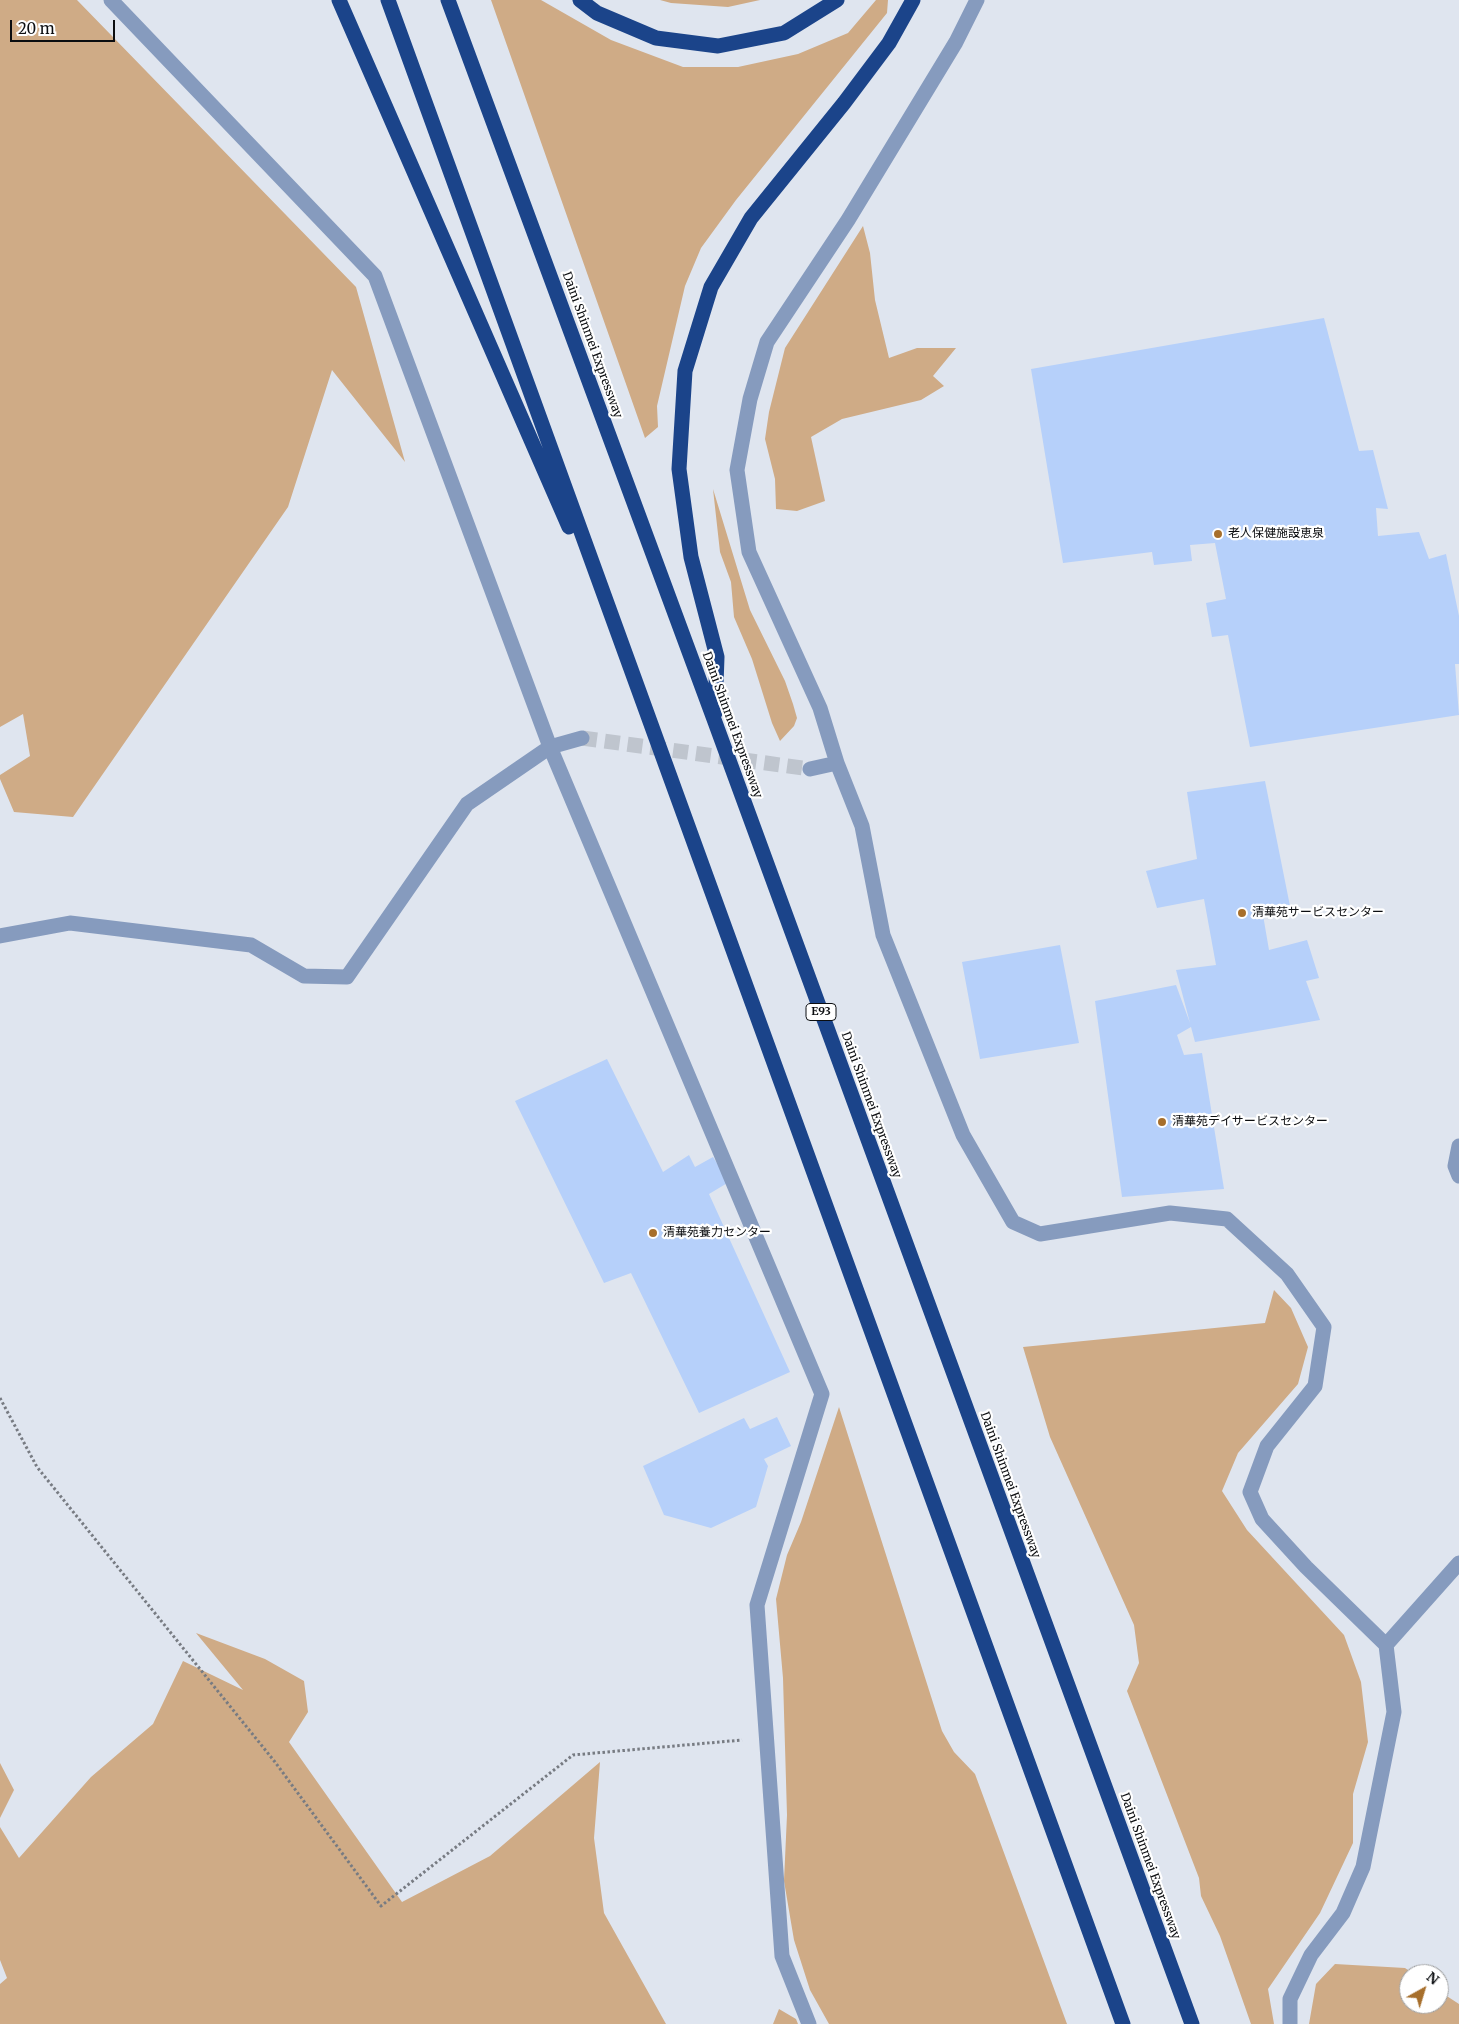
<!DOCTYPE html>
<meta charset="utf-8">
<style>
body{margin:0}
#map{position:relative;width:1459px;height:2024px;overflow:hidden;background:#dfe5ef;font-family:Merriweather,serif}
canvas{display:block}
.north{position:absolute;left:1399px;top:1964px;width:50px;height:50px;box-sizing:border-box;background:#fff;border:1px solid #9d9e9f;border-radius:50%;rotate:39deg;font-size:14px;font-weight:700;line-height:20px;text-align:center;color:#0b0d10}
.north::after{content:'';display:block;margin:auto;width:18px;height:22px;background:#a76f2c;clip-path:polygon(50% 0,100% 100%,50% 72%,0 100%)}
.scale{position:absolute;left:10px;top:20px;width:105px;height:22px;box-sizing:border-box;border:2px solid #0b0d10;border-top:0;padding-left:6px;font-size:15px;line-height:18px;white-space:nowrap;color:#0b0d10;-webkit-text-stroke:4px #fff;paint-order:stroke}
</style>
<div id="map">
<canvas width="1459" height="2024"></canvas>
<div class="north">N</div>
<div class="scale">20 m</div>
</div>
<script>
const context = document.querySelector('canvas').getContext('2d');
context.lineJoin = 'round';
function fillPath(path, color) { context.fillStyle = color; context.fill(path, 'evenodd'); }
function trace(path, color, width, dash) { context.strokeStyle = color; context.lineWidth = width; context.lineCap = dash ? 'butt' : 'round'; context.setLineDash(dash || []); context.stroke(path); }
function drawText(font, color, halo, rows, align = 'center') {
  context.font = font + ' Merriweather,"Noto Sans JP",serif'; context.lineWidth = 4.5; context.setLineDash([]); context.textBaseline = 'middle'; context.strokeStyle = halo; context.fillStyle = color; for (const [text, x, y, turn = 0] of rows) {
    context.save(); context.translate(x, y); context.rotate((+turn || 0) * Math.PI / 180); context.textAlign = isNaN(turn) ? turn : align; if (halo) context.strokeText(text, 0, 0); context.fillText(text, 0, 0); context.restore();
  }
}
const forest = new Path2D(`
 M0,0H77L356,287L405,462L332,370L288,507L73,817L14,812L0,779V775L30,756L23,714L0,727Z
 M491,0H541L611,40L683,67H738L798,54L848,33L876,0H888L887,13L736,200L701,248L685,286L657,406L658,427L645,438Z
 M660,0H760L728,7L671,3Z
 M863,226L870,253L875,300L889,358L917,348H956L933,376L944,386L921,400L842,419L811,437L825,501L797,511L776,509L775,479L765,439L769,412L785,348Z
 M713,489L750,610L785,681L793,704L797,718L794,726L780,741L772,723L752,659L734,617L731,582L720,552Z
 M1274,1290L1291,1308L1308,1347L1298,1384L1238,1453L1222,1491L1247,1530L1344,1635L1361,1682L1368,1742L1353,1794V1843L1320,1913L1268,1989L1274,2024H1251L1220,1936L1201,1896L1199,1878L1127,1691L1139,1663L1134,1625L1050,1437L1023,1347L1265,1323Z
 M839,1407L942,1731L954,1752L975,1774L1067,2024H829L810,1990L794,1940L784,1881L787,1815L783,1678L776,1599L787,1555L801,1522Z
 M196,1633L265,1659L304,1681L308,1712L289,1742L402,1902L490,1856L600,1762L594,1838L604,1913L666,2024H0V1984L7,1978L0,1960V1827L19,1858L91,1777L153,1724L183,1661L243,1690Z
 M0,1763L14,1790L0,1818Z
 M1335,1964L1405,1968L1414,1974H1409V2004H1439V1991L1459,2004V2024H1309L1316,1984Z
 M779,2009L796,2019L798,2024H773Z`);
const building = new Path2D(`
 M1324,318L1359,451L1373,450L1388,509L1376,508L1378,536L1419,532L1429,559L1446,554L1459,616V664H1455L1459,715L1250,747L1228,635L1212,637L1206,603L1226,599L1215,543L1190,545L1192,561L1154,565L1152,552L1063,563L1031,369Z
 M1265,781L1291,911L1263,915L1269,950L1307,940L1319,978L1306,981L1320,1020L1195,1042L1191,1027L1177,1035L1184,1055L1202,1053L1224,1189L1122,1197L1095,1001L1176,985L1190,1023L1176,970L1216,965L1204,899L1157,908L1146,871L1197,859L1187,792Z
 M1060,945L1079,1043L980,1059L962,962Z
 M607,1059L663,1172L689,1155L695,1167L713,1157L729,1182L709,1194L790,1372L699,1413L631,1273L604,1283L515,1101Z
 M777,1417L791,1446L764,1459L768,1466L756,1507L711,1528L664,1515L643,1466L744,1418L750,1429Z`);
const minorTunnel = new Path2D(`
 M582,738L810,769`);
const path = new Path2D(`
 M0,1398L37,1467L275,1762L381,1906L573,1755L742,1740`);
const minor = new Path2D(`
 M111,0L375,276L550,747L822,1394L757,1605L782,1956L809,2024
 M977,0L956,42L848,220L767,342L750,399L737,470L749,552L820,708L837,763L862,826L883,935L963,1135L1013,1222L1040,1234L1170,1213L1227,1219L1287,1274L1324,1327L1315,1386L1267,1446L1250,1492L1262,1519L1306,1567L1386,1645L1394,1712L1363,1867L1343,1913L1311,1955L1290,1999V2024
 M810,769L837,763
 M0,936L70,923L251,945L304,976L347,977L467,804L550,747L582,738
 M1459,1146L1455,1166L1459,1176
 M1386,1645L1459,1563`);
const highway = new Path2D(`
 M339,0L569,527
 M388,0L1123,2024
 M448,0L715,722L1192,2024
 M580,0L597,13L656,38L718,46L784,33L837,0
 M715,713L717,657L691,557L679,469L685,371L711,287L751,218L844,103L889,43L913,0`);
const markers = [
 [1218,534,5,"#a76f2c"],
 [1242,913,5,"#a76f2c"],
 [1162,1122,5,"#a76f2c"],
 [653,1233,5,"#a76f2c"]
];
const shields = [
 [821,1012,30]
];
const shieldNames = [
 ["E93",821,1012]
];
const streetNames = [
 ["Daini Shinmei Expressway",592,345,70],
 ["Daini Shinmei Expressway",732,725,70],
 ["Daini Shinmei Expressway",871,1105,70],
 ["Daini Shinmei Expressway",1010,1485,70],
 ["Daini Shinmei Expressway",1150,1866,70]
];
const poiNames = [
 ["老人保健施設恵泉",1228,534],
 ["清華苑サービスセンター",1252,913],
 ["清華苑デイサービスセンター",1172,1122],
 ["清華苑養力センター",663,1233]
];
fillPath(forest, '#cfab86');
fillPath(building, '#b6d0fa');
trace(minorTunnel, '#bfc5ce', 15, [15, 8]);
trace(path, '#777b82', 3, [2.5, 2.5]);
trace(minor, '#869bbe', 15);
trace(highway, '#1b448a', 15);
for (const [x, y, r, color] of markers) { const dot = new Path2D(); dot.arc(x, y, r, 0, 2 * Math.PI); context.fillStyle = color; context.fill(dot); trace(dot, '#fff', 2); }
for (const [x, y, w] of shields) { const box = new Path2D(); box.roundRect(x - w / 2, y - 8.5, w, 17, 4); context.fillStyle = '#fff'; context.fill(box); trace(box, '#0b0d10', 1); }
drawText('bold 11px', '#0b0d10', null, shieldNames);
drawText('12px', '#0b0d10', '#fff', streetNames);
drawText('12px', '#0b0d10', '#fff', poiNames, 'left');
</script>
